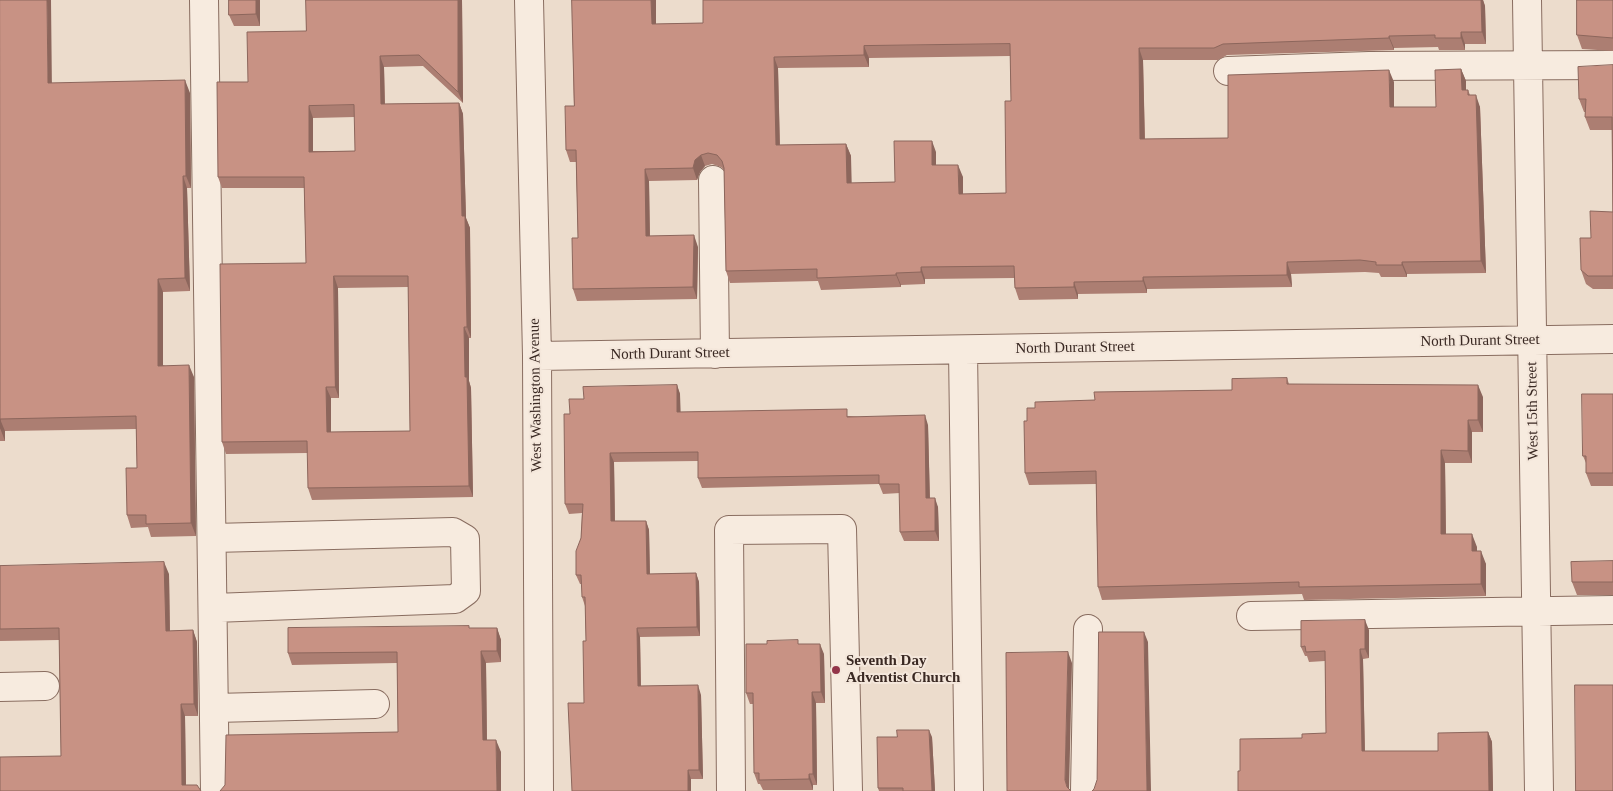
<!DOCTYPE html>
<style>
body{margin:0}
canvas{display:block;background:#ecdccc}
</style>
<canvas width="1613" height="791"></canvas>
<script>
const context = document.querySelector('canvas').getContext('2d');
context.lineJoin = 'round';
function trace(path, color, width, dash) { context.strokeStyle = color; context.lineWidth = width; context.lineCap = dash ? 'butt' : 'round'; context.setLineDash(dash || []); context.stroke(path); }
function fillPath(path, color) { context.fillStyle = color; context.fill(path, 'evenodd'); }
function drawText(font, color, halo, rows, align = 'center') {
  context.font = font + ' Georgia,serif'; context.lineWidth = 4; context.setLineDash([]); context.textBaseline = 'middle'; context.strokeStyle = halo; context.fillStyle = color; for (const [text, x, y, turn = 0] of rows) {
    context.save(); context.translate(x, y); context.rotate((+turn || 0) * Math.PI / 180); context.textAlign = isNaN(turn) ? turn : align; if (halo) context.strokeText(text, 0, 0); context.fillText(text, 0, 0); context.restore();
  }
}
const minor = new Path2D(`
 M204,0L215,791
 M529,0L537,356L539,791
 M1527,0L1539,791
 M1228,71L1369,66L1613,65
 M713,180L715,354
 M963,350L969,791
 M537,356L1613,339
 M213,538L453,532L465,539L466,591L455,599L214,608
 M1251,616L1613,610
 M0,687L45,686
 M215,708L375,704
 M731,791L729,530L842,529L848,791
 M1085,791L1088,629`);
const wall = new Path2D(`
 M0,0L52,83L190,93L191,188H187L190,291L163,292V365L194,377L196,536L151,537L148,527L131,528L127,515L137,468L136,429L5,431V441H0Z
 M229,0H260V26H234L229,15Z
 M462,0L463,103L423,66L384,67L385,104L459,103L463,114L466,218L470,228L471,338H469V381L471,388L473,497L312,500L308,488V453L226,454L222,442L306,263L304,188H222L218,177L248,82ZM355,117V151H313V118ZM408,287L410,431L331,432V398H339L338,288Z
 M572,0H656V24L703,23V0H1483L1485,6L1486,44H1465V50H1439L1438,47L1394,48V50L1227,55L1218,60H1143L1145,139L1228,138L1394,82V107H1436L1461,69L1466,81V90H1468L1470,95L1480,107L1486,273L1407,274V277H1381L1379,273L1365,272L1291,274L1292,287L1147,289V293L1078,294V299L1019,300L1015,288L1014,278L925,279V284L901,285V287L821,290L818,281L730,283L726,271L724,170L721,167L712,164L705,166L700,172L697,180L649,181L650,236L698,247L697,299L577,301L573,289L578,238L576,162H570L566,150L574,106ZM1010,56L1011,101L1006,193L963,194V177L936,165V152L895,182L851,183V156L846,144L780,145L778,68L869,67V58Z
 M1613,0V51L1582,49L1577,35Z
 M1613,65V289H1593L1586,284L1581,270L1591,238L1613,212L1612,130H1590L1585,117V112H1584L1579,99Z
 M1287,378L1289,384L1483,397V432H1472V463H1445L1446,534L1477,547V551L1486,564V596L1304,600L1302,594L1102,600L1098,587L1096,484L1029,485L1025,473L1027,421L1035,408L1095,400L1232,390Z
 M677,385L680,394V412L850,416L928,425L930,498L938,507L939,541H904L900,532V493L883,494L879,484L702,488L698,478V461L614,462L615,521H646L649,530L650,574L696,573L699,582L700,636L640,637L641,686L701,695L703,779H691L584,703L586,641L585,606L582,597V584H580L576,575L581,538L582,513L569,514L565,504L570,414L584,399Z
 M1613,394V486H1591L1586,473V463L1583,456Z
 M1613,561V595H1577L1572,582Z
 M0,566L169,574L170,631L193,630L197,642L198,716H185L186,785L201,791L61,756L59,640L0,641Z
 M469,626V628H497L501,640V662L486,663L487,740L501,752L398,732L397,663L292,665L288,653Z
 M1369,630V658L1363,659L1365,751H1438L1488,732L1492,742L1493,791L1240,771L1302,738L1326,733L1325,661L1309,662L1307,656H1305L1301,647Z
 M799,644L824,654L825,703H816L817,785H813V790H763L760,784H758L754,773L753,704H750L746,693Z
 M932,737L935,791H879L878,788Z`);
const shadedWall = new Path2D(`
 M47,0H51L52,95L48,83Z
 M256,0H260V26L256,14Z
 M458,0H462L463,103L458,92Z
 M651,0H656V35L652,24Z
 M1481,0H1483L1485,6L1486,44L1482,32Z
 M1461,32L1465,44V50L1461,38Z
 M1389,36L1394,48V50L1389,38Z
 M864,46L869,58V67L864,55Z
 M1139,48L1143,60L1145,151L1140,139Z
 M380,56L384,67L385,116L381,104Z
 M774,57L778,68L780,157L776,145Z
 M1461,69L1466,81V101L1462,90Z
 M1389,70L1394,82V119L1390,107Z
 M185,80L190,93L191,188L186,176Z
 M1476,95L1480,107L1486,273L1481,261Z
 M459,103L463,114L466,218L470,228L471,338L467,327L462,216Z
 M309,106L313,118V163L309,152Z
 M932,141L936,152V177L932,165Z
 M846,144L851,156L852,195L847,183Z
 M701,155L705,166L700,172L697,180L693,168L695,160Z
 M958,165L963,177V206L959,194Z
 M645,169L649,181L650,248L646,236Z
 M183,176L187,188L190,291L185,278Z
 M694,235L698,247L697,299L693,287Z
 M1287,262L1291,274L1292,287L1287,275Z
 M1402,262L1407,274V277L1402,265Z
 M921,267L925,279V284L921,272Z
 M896,273L901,285V287L896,275Z
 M334,276L338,288L339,398L335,387Z
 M1143,277L1147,289V293L1143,281Z
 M158,279L163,292V378L158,366Z
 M1074,282L1078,294V299L1074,287Z
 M464,327L469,338V381L471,388L473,497L469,486L465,377Z
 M189,365L194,377L196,536L191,523Z
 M677,385L680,394L681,422L677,412Z
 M1478,385L1483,397V432L1478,420Z
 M326,387L331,398V443L327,432Z
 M925,415L928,425L930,507L926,498Z
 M0,419L5,431V441L0,428Z
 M1468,420L1472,432V463L1468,451Z
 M1441,450L1445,463L1446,547L1441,534Z
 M610,453L614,462L615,531L611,521Z
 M935,498L938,507L939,541L935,531Z
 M646,521L649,530L650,583L647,574Z
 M1472,534L1477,547V564L1472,551Z
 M1481,551L1486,564V596L1481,584Z
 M164,562L169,574L170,643L166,631Z
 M696,573L699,582L700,636L697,627Z
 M1365,620L1369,630V658L1365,649Z
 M497,628L501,640V662L497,651Z
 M637,628L640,637L641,696L638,686Z
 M193,630L197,642L198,716L194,704Z
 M1144,632L1148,642L1151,791H1147Z
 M820,644L824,654L825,703L821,692Z
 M1360,649L1363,659L1365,761L1362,751Z
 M481,651L486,663L487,752L483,740Z
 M1068,652L1072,663L1069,791L1067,787L1065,780Z
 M698,685L701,695L703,779L699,770Z
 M812,692L816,703L817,785L813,774Z
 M181,704L185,716L186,791L182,785Z
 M929,730L932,737L935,791H932Z
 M1488,732L1492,742L1493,791H1489Z
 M496,740L501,752V791H497Z
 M688,770L691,779V791H688Z
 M809,774L813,785V790L809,779Z`);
const building = new Path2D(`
 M0,0H47L48,83L185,80L186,176H183L185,278L158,279V366L189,365L191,523L146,524V515H127L126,468H137L136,416L0,419V428Z
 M229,0H256V14L229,15Z
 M306,0H458V92L419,55L380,56L381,104L459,103L462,216H465L467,327H464L465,377H467L469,486L308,488L307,441L222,442L220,264L306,263L304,177H218L217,82H248L247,32L306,31ZM354,105L355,151L309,152V106ZM334,276H408L410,431L327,432L326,387H335Z
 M572,0H651L652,24L703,23V0H1481L1482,32H1461V38H1435V35L1389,36V38L1223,44L1214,48H1139L1140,139L1228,138V75L1389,70L1390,107H1436L1435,70L1461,69L1462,90H1468V95H1476L1481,261L1402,262V265H1376V262L1360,260L1287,262V275L1143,277V281L1074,282V287L1015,288L1014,266L921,267V272L896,273V275L817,278V269L726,271L724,168L722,161L717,155L708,153L701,155L695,160L693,168L645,169L646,236L694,235L693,287L573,289L572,238H578L576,150H566L565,106H574ZM1010,44L1011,101H1005L1006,193L959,194L958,165H932V141H894L895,182L847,183L846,144L776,145L774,57L864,55V46Z
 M1577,0H1613V38L1577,35Z
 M1613,65V276H1588L1581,270L1580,238H1591L1590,211L1613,212L1612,117H1585L1586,99H1579L1578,67Z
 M1287,378V384L1478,385V420H1468V451L1441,450V534H1472V551H1481V584L1299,587V582L1098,587L1096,471L1025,473L1024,421H1027V408H1035V402L1095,400L1094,392L1232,390V379Z
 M677,385V412L847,409V417L925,415L926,498H935V531L900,532L899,484H879V475L698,478V452L610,453L611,521H646L647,574L696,573L697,627L637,628L638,686L698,685L699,770H688V791H572L568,703H584L583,641H586L585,597H582L581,575H576V551L581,538L583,504H565L564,414H570L569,399H584L583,387Z
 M1582,394H1613V473H1586V456H1583Z
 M1613,561V582H1572L1571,562Z
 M164,562L166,631L193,630L194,704H181L182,785H197L201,791H0V757L61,756L59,628L0,629V566Z
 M1365,620V649H1360L1362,751H1438V733L1488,732L1489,791H1238V771H1240V739L1302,738V734L1326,733L1325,651L1306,652L1305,646L1301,647V621Z
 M469,626V628H497V651H481L483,740H496L497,791H220L225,785L226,735L398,732L397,652L288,653V628Z
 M1099,632H1144L1147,791H1092L1094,789L1097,780Z
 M798,640V644H820L821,692H812L813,774H809V779L759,780V773H754L753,693H746V644H767V641Z
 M1068,652L1065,780L1067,787L1071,791H1007L1006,653Z
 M1575,685H1613V791H1576Z
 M897,730H929L932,791H903V788H878L877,737H897Z`);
const markers = [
 [836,670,5,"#933549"]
];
const streetNames = [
 ["North Durant Street",1480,341,-1],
 ["North Durant Street",1075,348,-1],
 ["North Durant Street",670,354,-1],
 ["West Washington Avenue",536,395,-91],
 ["West 15th Street",1533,411,-91]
];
const poiNames = [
 ["Seventh Day",846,661],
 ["Adventist Church",846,678]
];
trace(minor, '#896d60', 30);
trace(minor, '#f7ebdf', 28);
fillPath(wall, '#ac7e72');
fillPath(shadedWall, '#8c665c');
fillPath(building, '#c89284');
trace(building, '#8c665c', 1);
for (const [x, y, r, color] of markers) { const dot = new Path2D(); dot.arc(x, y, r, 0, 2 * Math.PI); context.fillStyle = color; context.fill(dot); trace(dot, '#f4e7db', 2); }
drawText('15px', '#3a2923', '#f4e7db', streetNames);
drawText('bold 15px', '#3a2923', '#f4e7db', poiNames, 'left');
</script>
